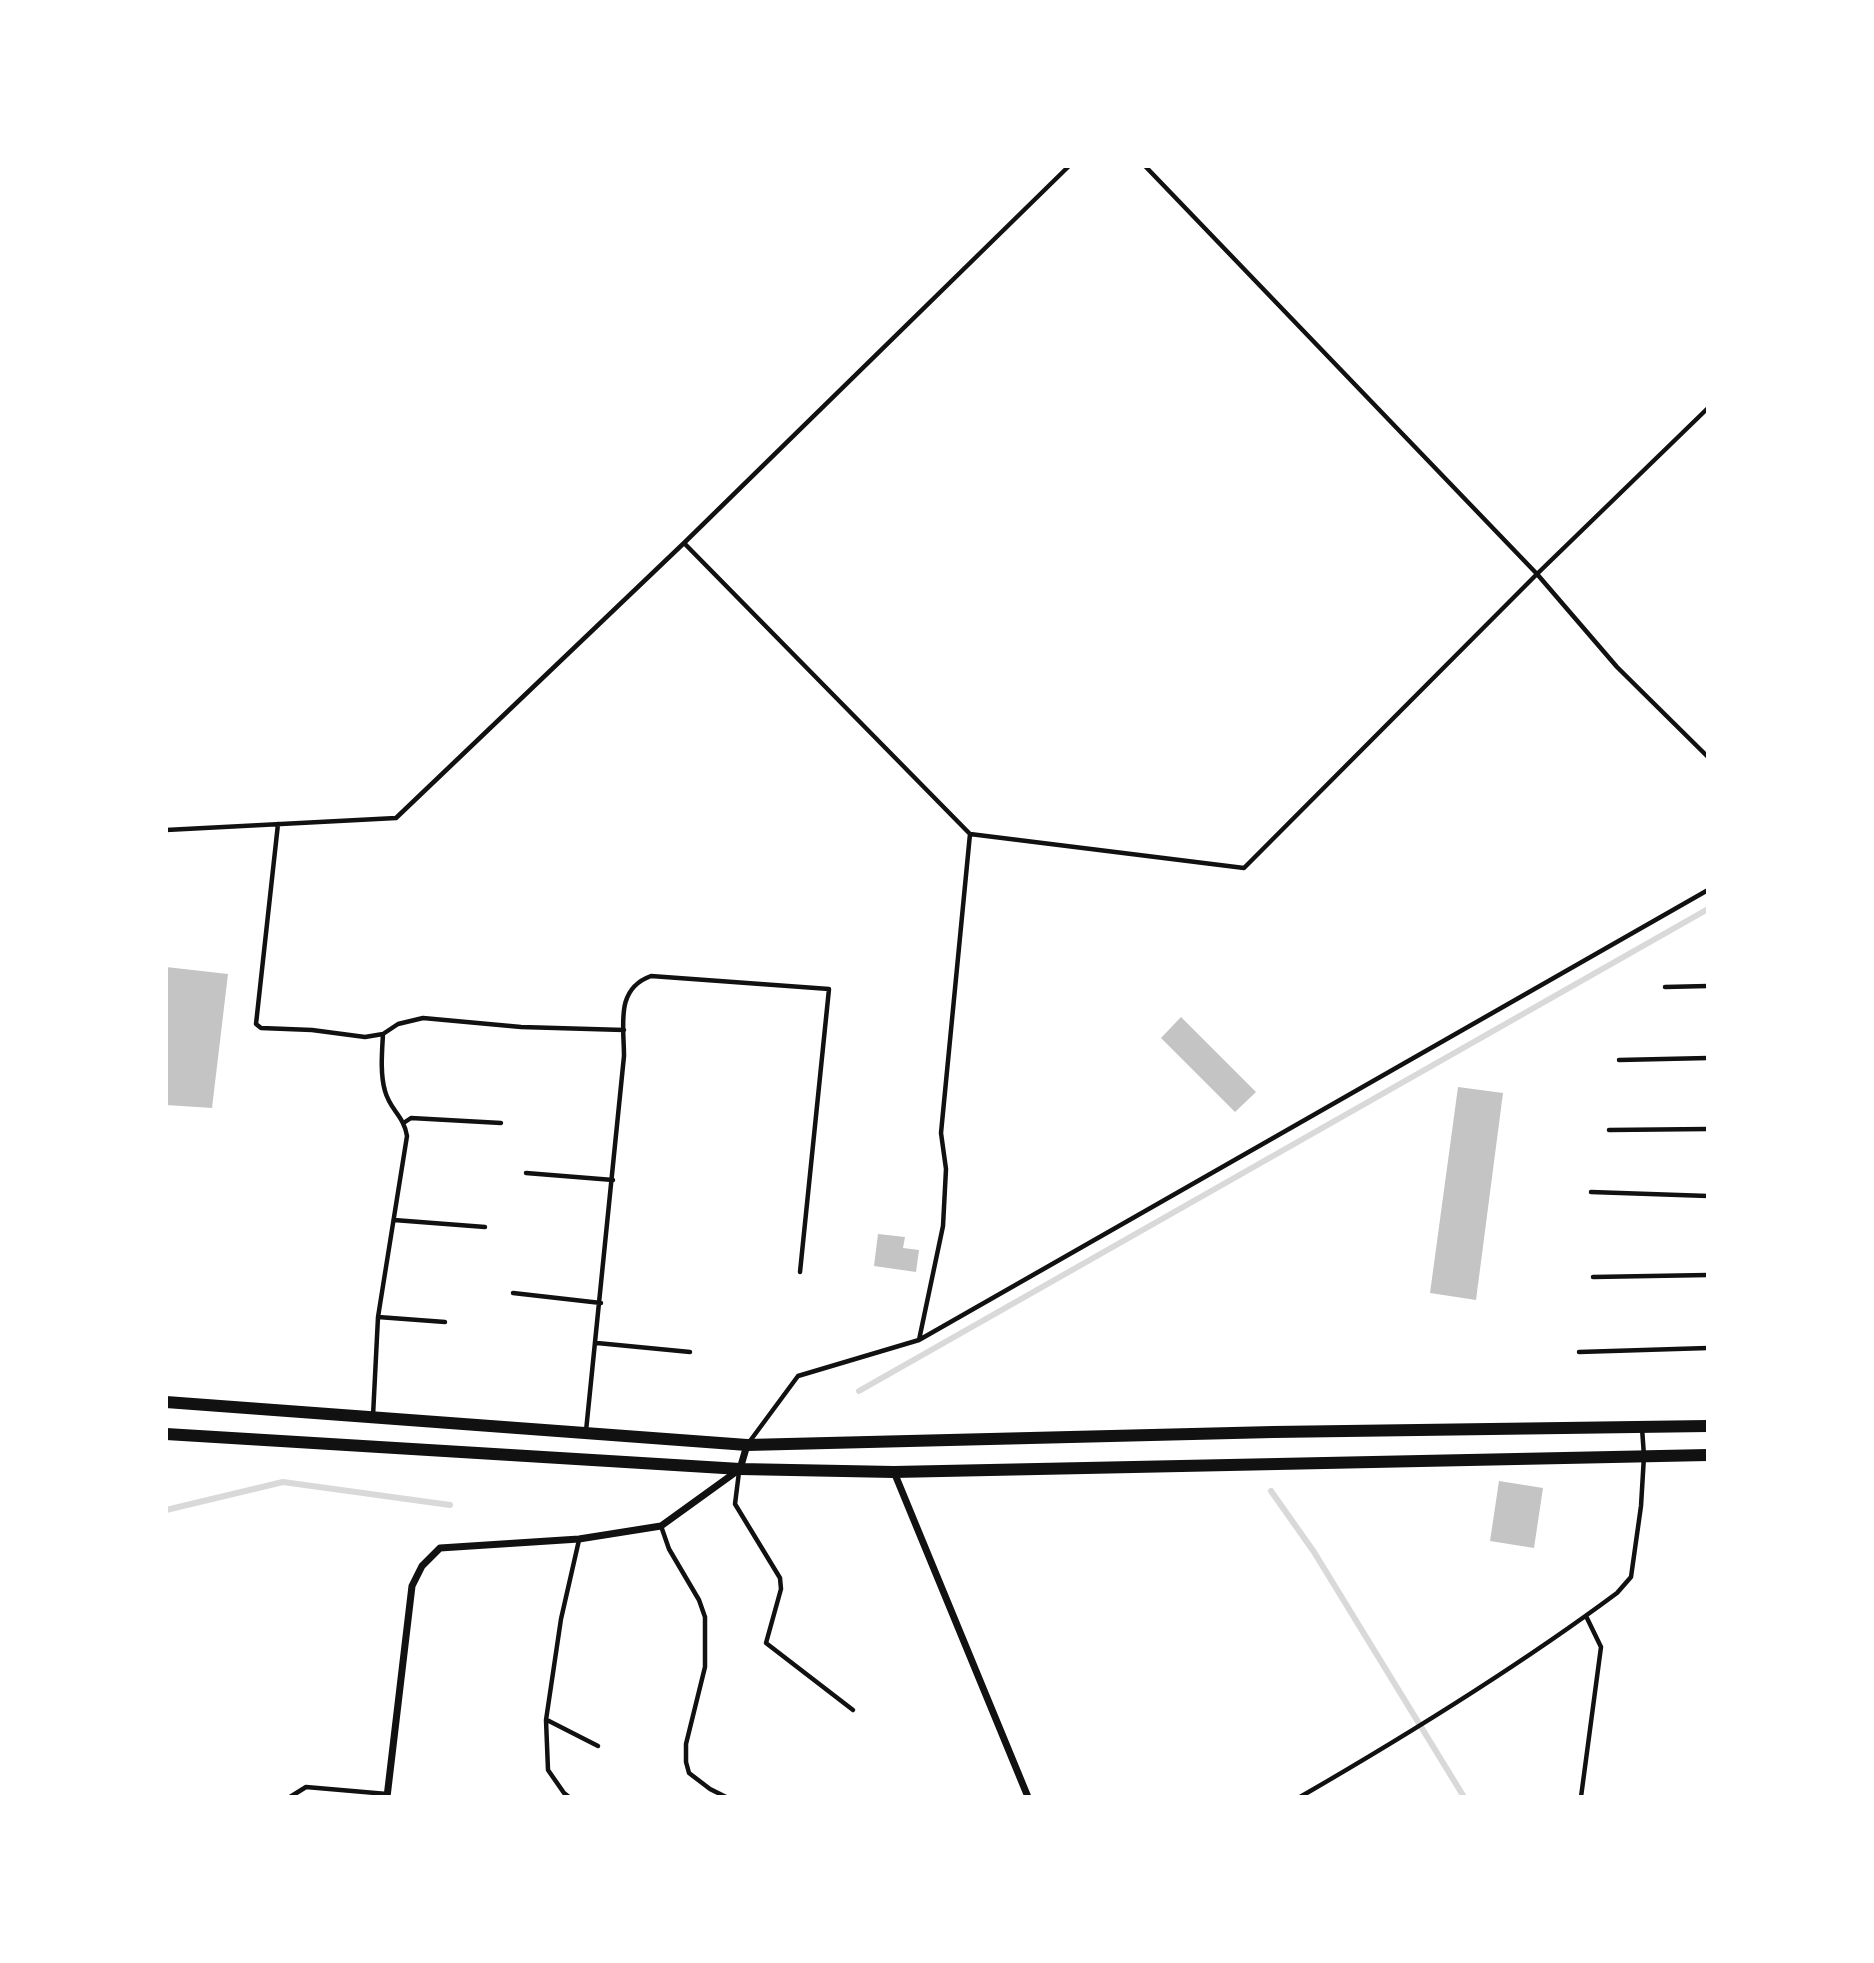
<!DOCTYPE html>
<style>
body{margin:0}
#map{position:relative;width:1874px;height:1963px;overflow:hidden;background:#fff;font-family:"Alegreya Sans",sans-serif}
canvas{display:block}
.frame{position:absolute;inset:0;border:168px solid #fff;pointer-events:none}
</style>
<div id="map">
<canvas width="1874" height="1963"></canvas>
<div class="frame"></div>
</div>
<script>
const context = document.querySelector('canvas').getContext('2d');
context.lineJoin = 'round';
function trace(path, color, width, dash) { context.strokeStyle = color; context.lineWidth = width; context.lineCap = dash ? 'butt' : 'round'; context.setLineDash(dash || []); context.stroke(path); }
function fillPath(path, color) { context.fillStyle = color; context.fill(path, 'evenodd'); }
const stream = new Path2D(`
 M859,1391L1708,909
 M1271,1491L1314,1552L1464,1797
 M166,1510L283,1482L450,1505`);
const building = new Path2D(`
 M166,967L228,974L212,1108L166,1105Z
 M1181,1017L1256,1092L1235,1112L1161,1038Z
 M1458,1087L1503,1093L1476,1300L1430,1293Z
 M878,1234L905,1237L903,1248L919,1250L916,1272L874,1266Z
 M1499,1481L1543,1488L1534,1548L1490,1541Z`);
const service = new Path2D(`
 M1145,166L1537,574L1617,667L1708,757
 M684,543L970,834L1244,868L1537,574L1708,408
 M278,824L256,1024L261,1028L312,1030L365,1037L383,1034L398,1024L423,1018L521,1027L624,1030
 M166,830L396,818L684,543L1069,166
 M1665,987L1708,986
 M1619,1060L1708,1058
 M405,1122L411,1118L501,1123
 M1609,1130L1708,1129
 M526,1173L613,1180
 M1591,1192L1708,1196
 M394,1220L485,1227
 M1593,1277L1708,1275
 M513,1293L601,1303
 M378,1317L445,1322
 M919,1340L943,1226L946,1169L941,1133L970,834
 M597,1343L690,1352
 M1579,1352L1708,1348
 M373,1416L378,1317L407,1136C404,1116 390,1110 385,1091C380,1074 382,1052 383,1034
 M586,1431L624,1056C624,1025 615,989 651,976L829,989L800,1272
 M750,1441L798,1376L919,1340L1708,890
 M739,1472L735,1504L780,1578L781,1589L766,1643L853,1710
 M661,1526L669,1549L699,1600L705,1617V1667L686,1744V1762L689,1773L710,1789L726,1797
 M547,1720L598,1746
 M290,1797L306,1787L387,1794
 M569,1797L564,1793L548,1770L546,1720L561,1619L579,1540
 M1300,1797C1409,1734 1516,1668 1617,1593L1631,1577L1641,1506L1644,1456L1642,1428
 M1581,1797L1601,1647L1586,1616`);
const minor = new Path2D(`
 M894,1472L1028,1797
 M387,1797L412,1586L422,1566L440,1548L579,1539L661,1526L740,1469L747,1445`);
const secondary = new Path2D(`
 M166,1402L747,1445L1273,1432L1708,1426
 M166,1434L740,1469L894,1472L1708,1455`);
trace(stream, '#d9d9d9', 6);
fillPath(building, '#c4c4c4');
trace(service, '#111', 4.5);
trace(minor, '#111', 7);
trace(secondary, '#111', 12);
</script>
